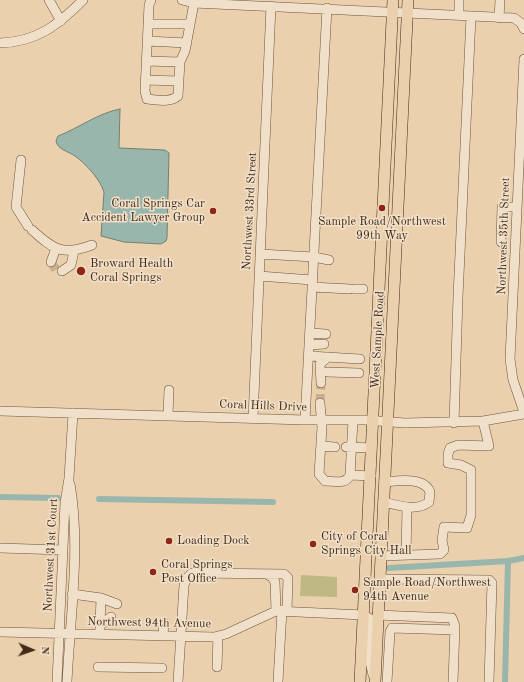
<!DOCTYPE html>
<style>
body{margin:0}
#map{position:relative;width:524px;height:682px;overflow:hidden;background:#ead0ac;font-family:"Old Standard TT",serif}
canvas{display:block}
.north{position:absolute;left:12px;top:630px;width:40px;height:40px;-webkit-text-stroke:3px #f1e0c9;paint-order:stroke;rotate:92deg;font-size:11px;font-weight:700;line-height:16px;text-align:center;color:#432918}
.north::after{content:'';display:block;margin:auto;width:14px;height:18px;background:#432918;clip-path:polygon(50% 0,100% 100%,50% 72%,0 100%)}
</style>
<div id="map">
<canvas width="524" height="682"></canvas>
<div class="north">N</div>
</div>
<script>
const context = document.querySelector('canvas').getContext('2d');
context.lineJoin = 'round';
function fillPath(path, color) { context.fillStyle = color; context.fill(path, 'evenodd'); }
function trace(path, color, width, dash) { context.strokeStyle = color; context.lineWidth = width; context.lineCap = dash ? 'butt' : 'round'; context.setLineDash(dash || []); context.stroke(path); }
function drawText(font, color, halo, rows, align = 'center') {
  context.font = font + ' "Old Standard TT",serif'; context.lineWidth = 3; context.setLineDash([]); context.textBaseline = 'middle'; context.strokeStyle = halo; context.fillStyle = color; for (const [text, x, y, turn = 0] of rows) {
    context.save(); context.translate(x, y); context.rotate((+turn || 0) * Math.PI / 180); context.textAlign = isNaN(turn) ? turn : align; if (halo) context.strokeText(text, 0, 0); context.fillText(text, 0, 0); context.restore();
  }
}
const green = new Path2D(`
 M301,575L337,577V597L300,596Z`);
const water = new Path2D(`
 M120,109L119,148L165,150L169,153L167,238L166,241L161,244L124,242L101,236L104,192C100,179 86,164 75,156C68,151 58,150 56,141L58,136C79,128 98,113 120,109Z`);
const canal = new Path2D(`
 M0,497L58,498
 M99,499L273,502
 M389,568L508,561L524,558
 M505,682L508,561`);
const minorTunnel = new Path2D(`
 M51,262L56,270L62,271
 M320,403L321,383`);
const minor = new Path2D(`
 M49,0L61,21
 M151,0L149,5L145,91L147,99C159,100 169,103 178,96L180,62L185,51L194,3
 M182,0L194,3L514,18L521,23L524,29
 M459,0V16
 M499,18L500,0
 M149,24H190
 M147,41L187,43
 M0,43C37,42 58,25 83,0
 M524,59L510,359L513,380L524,412
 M146,61L180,62
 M145,80L179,81
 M21,160L16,207L28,226
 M32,230C54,250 63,256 92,245
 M501,242L502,207H517
 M260,254L314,257L329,260
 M51,262L56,248
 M62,271L71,265L74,251
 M259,276L312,280
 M312,287L350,289
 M355,289H363
 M310,333L326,334
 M309,345L324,344
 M309,356L360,359
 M327,372L359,373
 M321,383L320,364L328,357
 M320,403L322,427L319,474L325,481C334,481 346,485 350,475L353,420
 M0,411L305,420H365L405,423L483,421L524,414
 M168,415L169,390
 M253,418L271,6
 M305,420L327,8
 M454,423L458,297L471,17
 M321,446L335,447
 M346,447L372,448
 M350,475L371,476
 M383,502C397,505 417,512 429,502L430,492C424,476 397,481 384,482
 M0,548L63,550
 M406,555L407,507
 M380,556L440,554L444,550L442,540L444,527L467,528L471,515V470L461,465L448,463V454L450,448L458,445L489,446L483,421
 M268,575L272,577L275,582L276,611
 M379,579L489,580L492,583L489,682
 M72,594L101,598L117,604
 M377,615L452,618L455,626L453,682
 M100,625L101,598
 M100,629V625L111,617
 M0,632L214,637L226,634L276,611L364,615L369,618L372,623L370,662L373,675
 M163,635L164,623
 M98,667L162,668
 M217,667L218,636
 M57,682L65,503L69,478L73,413
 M67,682C70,619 81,545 70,484
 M178,682L184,585L187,578L192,573L284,574L288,578L287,610
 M278,682L282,610
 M387,682L390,632L392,628L455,630`);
const major = new Path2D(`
 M360,682L393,0
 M375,682L408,0`);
const markers = [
 [382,208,4,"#8f2418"],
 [213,211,4,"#8f2418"],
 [81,271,5,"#8f2418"],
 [169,541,4,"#8f2418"],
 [313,544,4,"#8f2418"],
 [153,572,4,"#8f2418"],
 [355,590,4,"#8f2418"]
];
const poiNames = [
 ["Coral Springs Car",205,204,"right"],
 ["Accident Lawyer Group",205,218,"right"],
 ["Sample Road/Northwest",382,222,"center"],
 ["99th Way",382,236,"center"],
 ["Broward Health",90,264],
 ["Coral Springs",90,278],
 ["City of Coral",321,537],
 ["Springs City Hall",321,551],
 ["Loading Dock",177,541],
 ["Coral Springs",161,565],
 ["Post Office",161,579],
 ["Sample Road/Northwest",363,583],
 ["94th Avenue",363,597]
];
const streetNames = [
 ["Northwest 33rd Street",250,211,-87],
 ["Northwest 35th Street",504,236,-88],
 ["West Sample Road",378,340,-87],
 ["Coral Hills Drive",263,406,2],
 ["Northwest 31st Court",51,555,-87],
 ["Northwest 94th Avenue",149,623,1]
];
fillPath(green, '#beb984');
fillPath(water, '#98b6ab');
trace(water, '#767e70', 1);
trace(canal, '#98b6ab', 6);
trace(minorTunnel, '#c9af8e', 9, [9, 4.5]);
trace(minor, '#6d533d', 10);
trace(major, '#432918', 12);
trace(minor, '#f1e0c9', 9);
trace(major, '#ead0ac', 11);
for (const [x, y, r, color] of markers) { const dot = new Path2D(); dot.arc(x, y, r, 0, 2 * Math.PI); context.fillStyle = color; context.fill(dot); trace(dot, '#f1e0c9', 1.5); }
drawText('12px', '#432918', '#f1e0c9', poiNames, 'left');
drawText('12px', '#432918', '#f1e0c9', streetNames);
</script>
